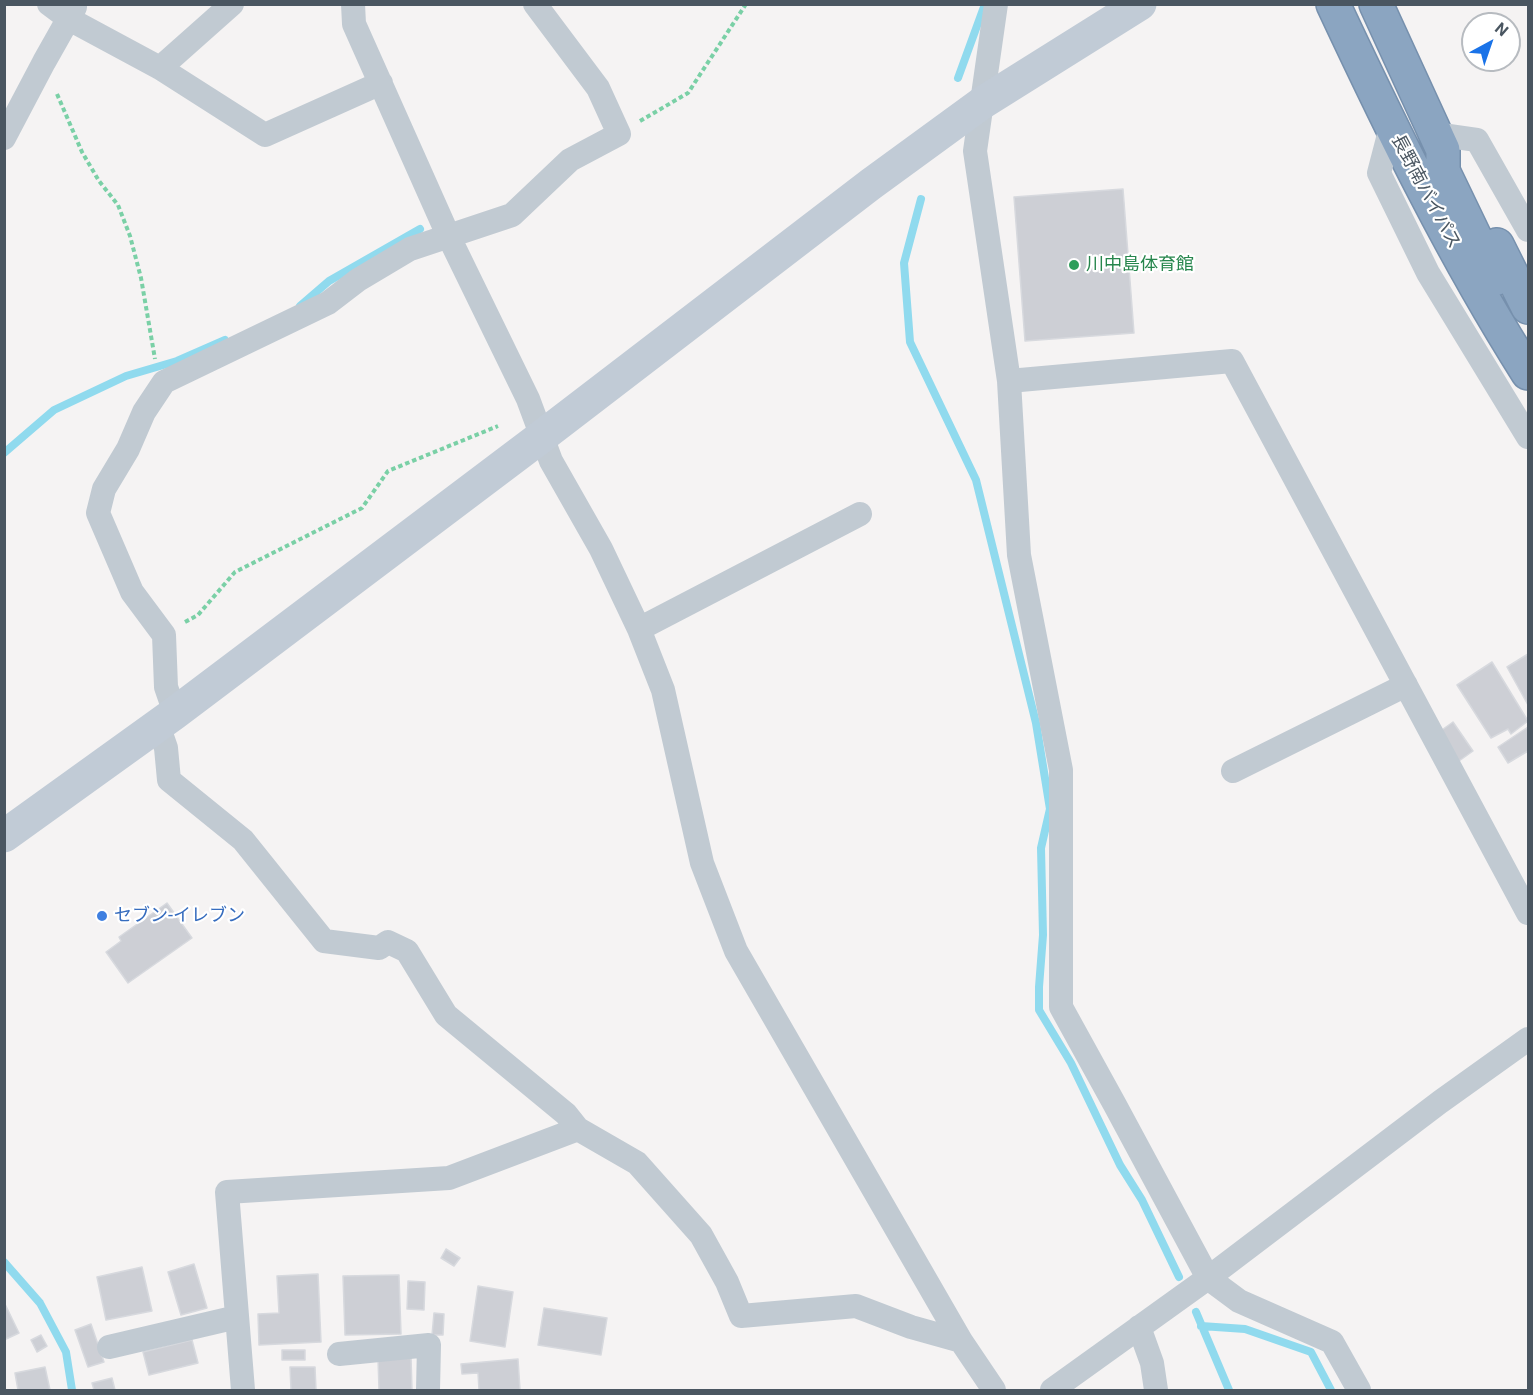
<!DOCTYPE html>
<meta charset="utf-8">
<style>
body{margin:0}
#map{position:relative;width:1533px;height:1395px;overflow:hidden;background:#f5f3f3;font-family:Roboto,sans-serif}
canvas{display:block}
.frame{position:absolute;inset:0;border:6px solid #4a5661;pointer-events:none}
.north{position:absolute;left:1461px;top:12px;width:60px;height:60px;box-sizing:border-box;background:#fff;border:2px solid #b7bbc0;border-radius:50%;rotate:40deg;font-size:16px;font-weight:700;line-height:24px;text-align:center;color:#4a5661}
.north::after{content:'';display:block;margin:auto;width:21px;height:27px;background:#1a73e8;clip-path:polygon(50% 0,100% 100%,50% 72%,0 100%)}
</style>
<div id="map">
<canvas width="1533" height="1395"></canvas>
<div class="frame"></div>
<div class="north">N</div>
</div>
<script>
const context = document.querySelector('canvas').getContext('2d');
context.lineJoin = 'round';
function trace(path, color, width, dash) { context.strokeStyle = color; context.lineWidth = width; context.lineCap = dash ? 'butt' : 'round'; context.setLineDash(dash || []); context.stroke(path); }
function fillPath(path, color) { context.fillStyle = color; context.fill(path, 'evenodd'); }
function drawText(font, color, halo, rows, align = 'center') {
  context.font = font + ' Roboto,"Noto Sans JP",sans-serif'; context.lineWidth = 4.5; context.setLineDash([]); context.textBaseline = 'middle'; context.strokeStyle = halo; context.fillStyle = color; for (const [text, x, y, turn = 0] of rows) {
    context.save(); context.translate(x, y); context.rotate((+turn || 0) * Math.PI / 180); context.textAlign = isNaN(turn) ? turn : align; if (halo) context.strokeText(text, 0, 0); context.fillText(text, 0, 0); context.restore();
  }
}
const stream = new Path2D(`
 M958,78L985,4
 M921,199L904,263L910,342L976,480L1036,723L1050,809L1041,848L1043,935L1039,987V1010L1071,1063L1120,1165L1142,1200L1179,1277
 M300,306L329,281L420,229
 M4,453L54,410L126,376L177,361L225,340
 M4,1262L40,1303L66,1352L72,1390
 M1196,1312L1229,1390
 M1201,1326L1245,1329L1311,1352L1331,1390`);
const building = new Path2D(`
 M1123,189L1134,333L1025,341L1014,197Z
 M1528,654V705L1507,667Z
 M1492,662L1528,721L1511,734L1508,729L1491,738L1457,685Z
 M1453,722L1473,751L1459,761L1439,732Z
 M1528,727V751L1508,763L1498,747Z
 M167,903L192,938L128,983L106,952L121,941L119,937Z
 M446,1249L460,1258L454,1266L441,1258Z
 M194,1264L207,1308L181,1315L168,1272Z
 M142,1267L152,1311L106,1320L97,1277Z
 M318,1274L321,1342L259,1345L258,1314L279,1313L277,1276Z
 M399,1275L401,1334L345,1335L343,1276Z
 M408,1281L425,1282L424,1310L407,1309Z
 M478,1286L513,1292L505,1347L470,1341Z
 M4,1302L19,1333L4,1340Z
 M544,1308L607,1318L601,1355L538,1345Z
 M434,1313L444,1314L443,1335H432Z
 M91,1324L104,1362L88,1367L75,1330Z
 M41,1335L47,1346L37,1352L31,1340Z
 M192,1340L198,1363L149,1375L143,1352Z
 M282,1350H305V1360H282Z
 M411,1357L412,1390H379L378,1358Z
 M518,1359L520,1390H479L478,1373L462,1374L461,1364Z
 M45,1367L50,1390H18L15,1373Z
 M290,1367H315L316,1390H291Z
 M112,1378L115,1390H94L92,1383Z`);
const path = new Path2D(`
 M57,94L82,152L99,181L118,205L130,236L141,278L155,359
 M640,121L688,93L746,4
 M185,622L198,615L235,572L362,508L388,471L498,426`);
const street = new Path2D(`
 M49,4L69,19L160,68L265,135L381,83
 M353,4L354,24L448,235L528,399L551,461L601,549L639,629L663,690L702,863L736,951L961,1341L994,1390
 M996,4L975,151L1009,381L1232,361L1528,913
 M160,68L232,4
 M1391,127L1379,173L1428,273L1528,437
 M1435,134L1477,140L1528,230
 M4,138L44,62L75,7
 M1009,381L1019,555L1061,770V1007L1115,1105L1208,1278L1239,1301L1332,1342L1359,1390
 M639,629L860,514
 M175,713L166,687L164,635L132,592L98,513L104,489L128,449L144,412L164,382L328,303L358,280L410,249L512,215L570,160L619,134L598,88L535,4
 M158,725L166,748L169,780L243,840L324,941L379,948L388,942L407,951L446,1015L566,1114L578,1129L637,1163L701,1235L727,1282L741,1316L856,1306L911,1327L961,1341
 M1233,771L1406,685
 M1139,1327L1152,1363L1156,1390
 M109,1347L237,1317
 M339,1354L429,1345L428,1390
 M243,1390L227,1192L449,1178L578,1129
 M1052,1390L1208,1278L1440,1102L1528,1039`);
const secondary = new Path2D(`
 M4,836L175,713L541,437L871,184L982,103L1140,4`);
const highway = new Path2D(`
 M1333,4C1392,130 1453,255 1528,373
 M1376,4L1443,150V171L1495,279
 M1497,245L1528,307`);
const markers = [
 [1074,265,6,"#2e9e5b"],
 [102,916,6,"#3f7fe0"]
];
const streetNames = [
 ["長野南バイパス",1425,192,62]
];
const leisureNames = [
 ["川中島体育館",1086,265]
];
const shopNames = [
 ["セブン-イレブン",114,916]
];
trace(stream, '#90daee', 8);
fillPath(building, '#cdcfd5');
trace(building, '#d7d9de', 1.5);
trace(highway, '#7690ad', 36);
trace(path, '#7ad0a6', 4, [4.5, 3]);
trace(street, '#c1cad2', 24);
trace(secondary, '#c1cbd6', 33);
trace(highway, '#8ba5c1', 33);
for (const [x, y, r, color] of markers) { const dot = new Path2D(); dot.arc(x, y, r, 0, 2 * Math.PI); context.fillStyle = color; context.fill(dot); trace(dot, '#fff', 2); }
drawText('18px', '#4a5661', '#fff', streetNames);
drawText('18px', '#27864d', '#fff', leisureNames, 'left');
drawText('18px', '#366cbe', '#fff', shopNames, 'left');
</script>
